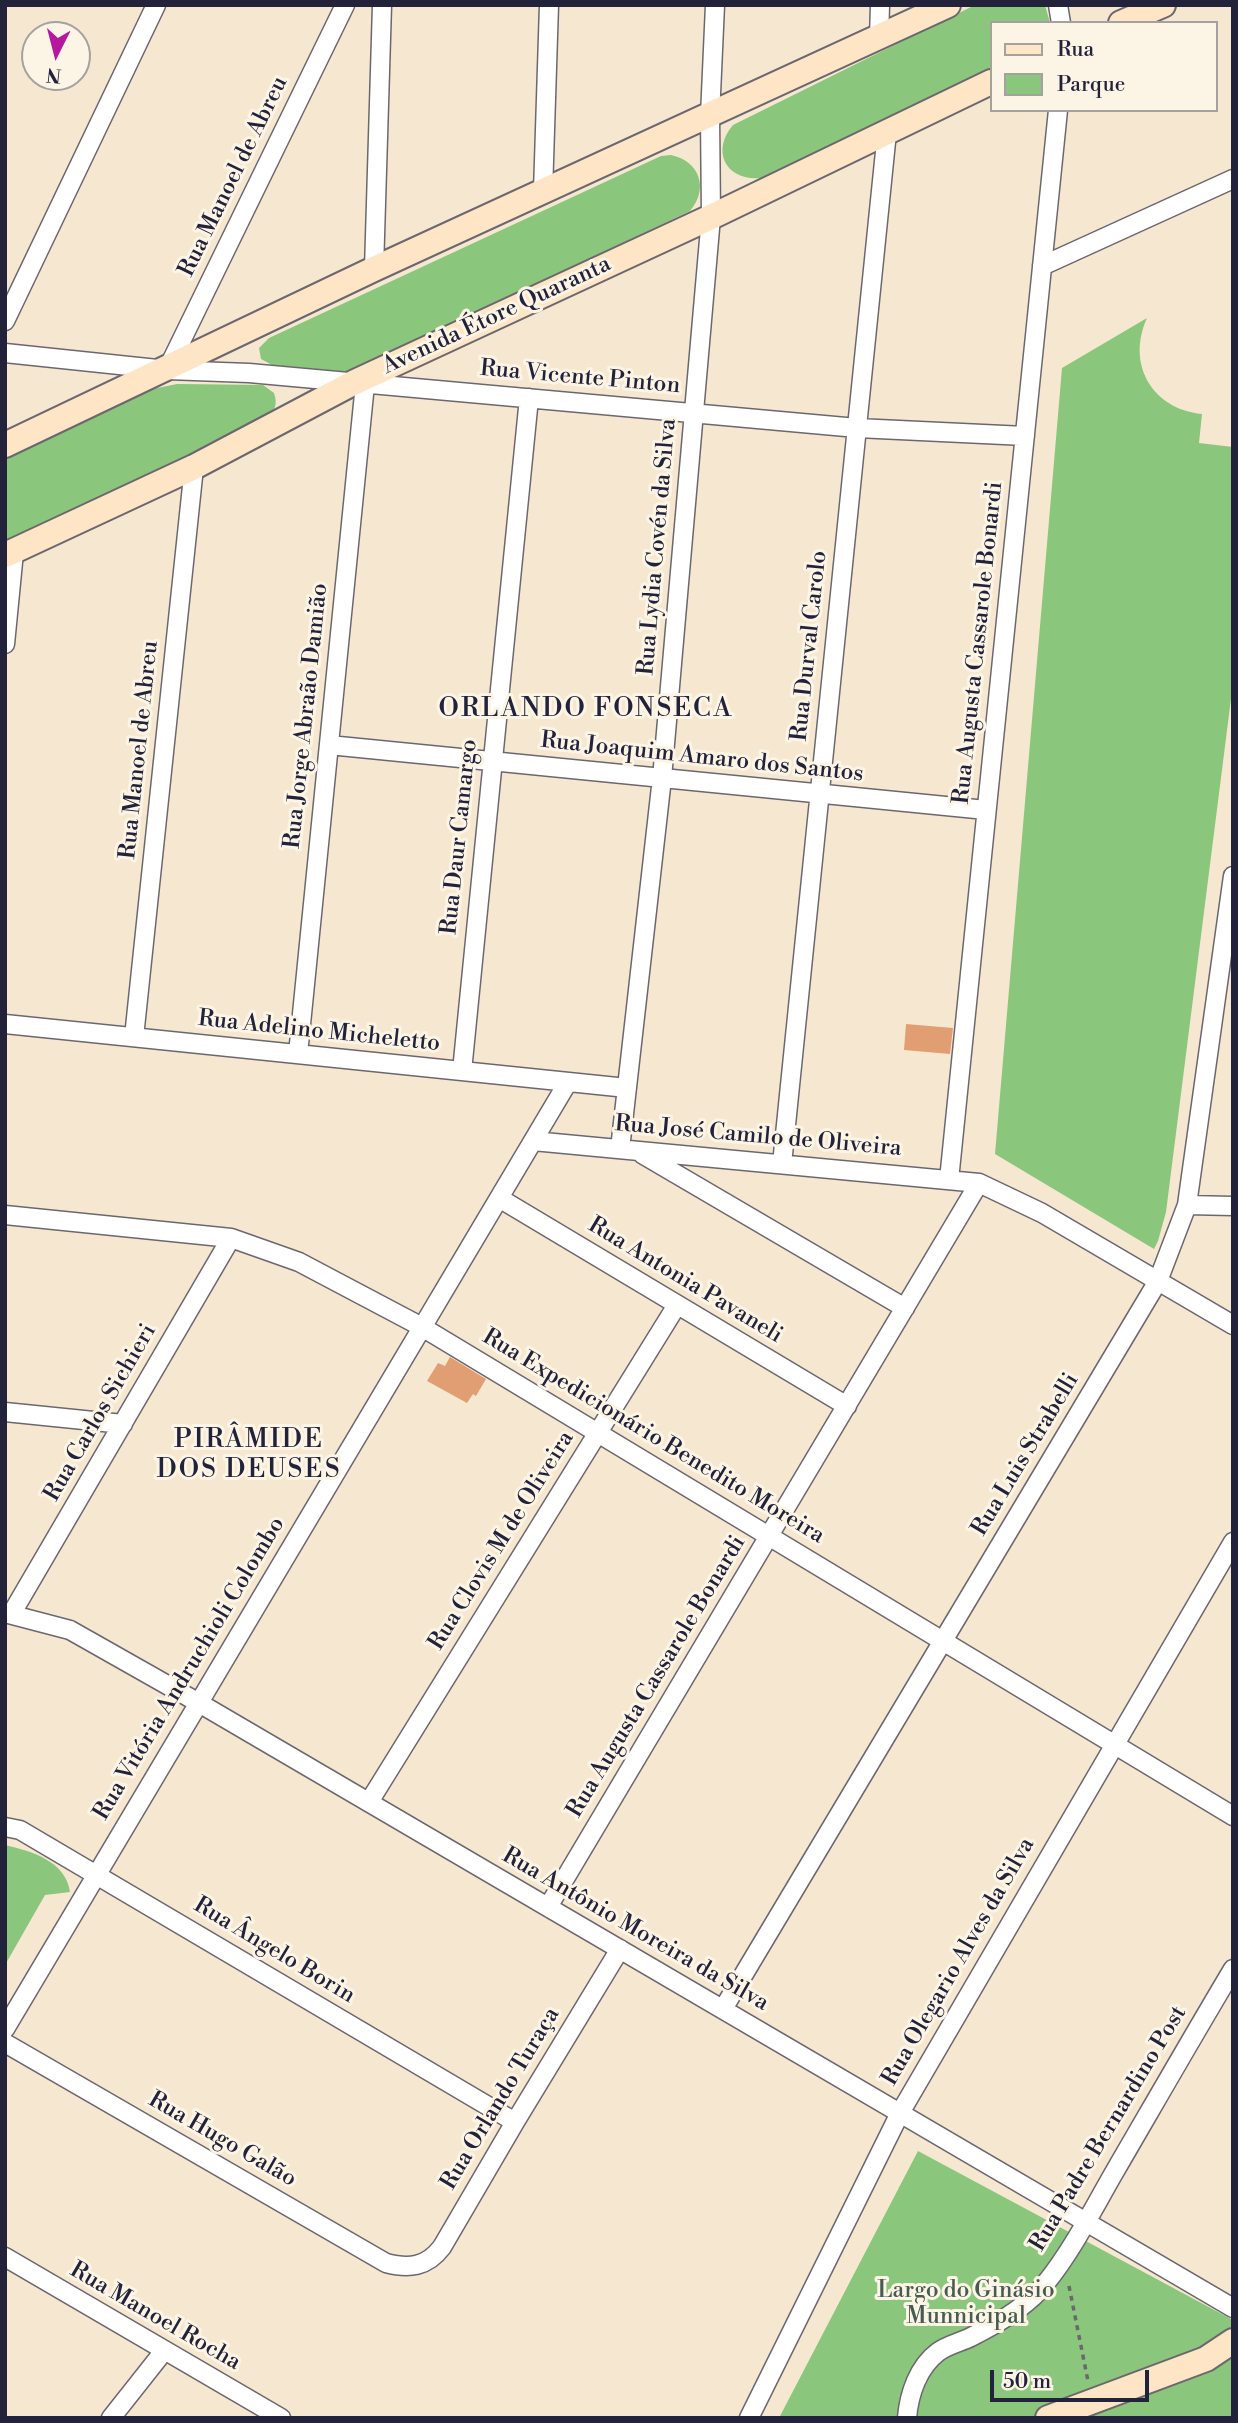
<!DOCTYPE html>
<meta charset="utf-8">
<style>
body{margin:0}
#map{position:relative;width:1238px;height:2423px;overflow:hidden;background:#f6e8d0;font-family:"Libre Bodoni",serif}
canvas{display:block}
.frame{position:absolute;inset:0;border:7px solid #22223b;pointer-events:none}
.legend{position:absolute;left:990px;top:21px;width:228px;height:91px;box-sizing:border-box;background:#fcf5e5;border:2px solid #a5a1a1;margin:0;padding:9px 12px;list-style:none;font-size:21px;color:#22223b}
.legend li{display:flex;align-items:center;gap:14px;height:35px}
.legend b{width:35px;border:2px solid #a5a1a1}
.north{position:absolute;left:21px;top:21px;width:70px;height:70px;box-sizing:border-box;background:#fcf5e5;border:2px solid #a5a1a1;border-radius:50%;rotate:186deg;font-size:19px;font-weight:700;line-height:28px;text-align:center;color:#22223b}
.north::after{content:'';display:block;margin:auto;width:24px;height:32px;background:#b5179e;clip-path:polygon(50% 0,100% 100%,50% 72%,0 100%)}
.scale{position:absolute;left:990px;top:2370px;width:159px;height:32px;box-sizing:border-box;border:4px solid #22223b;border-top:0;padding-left:9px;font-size:21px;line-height:24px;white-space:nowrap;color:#22223b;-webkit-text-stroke:5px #fcf5e5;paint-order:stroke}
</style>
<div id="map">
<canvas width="1238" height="2423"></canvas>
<div class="frame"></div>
<ul class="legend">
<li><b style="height:9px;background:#fde5c5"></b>Rua</li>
<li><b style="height:19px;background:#8ac67c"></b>Parque</li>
</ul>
<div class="north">N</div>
<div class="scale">50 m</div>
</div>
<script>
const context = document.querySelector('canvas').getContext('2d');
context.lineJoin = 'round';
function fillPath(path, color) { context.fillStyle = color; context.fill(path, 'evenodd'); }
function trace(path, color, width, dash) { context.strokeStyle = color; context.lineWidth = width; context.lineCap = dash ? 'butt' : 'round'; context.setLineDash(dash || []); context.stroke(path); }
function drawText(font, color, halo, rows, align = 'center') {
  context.font = font + ' "Libre Bodoni",serif'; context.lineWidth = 6; context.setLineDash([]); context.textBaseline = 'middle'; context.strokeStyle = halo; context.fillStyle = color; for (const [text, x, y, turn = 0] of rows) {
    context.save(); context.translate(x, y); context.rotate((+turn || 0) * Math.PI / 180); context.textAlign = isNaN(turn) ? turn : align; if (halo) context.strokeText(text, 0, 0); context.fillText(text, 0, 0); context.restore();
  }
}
const green = new Path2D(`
 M975,5H1045L1050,23H991V71L762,178C727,182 710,152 733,125Z
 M671,155C700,161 709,189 690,211L350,372L272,365L261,359L259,348L269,338L661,156Z
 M1147,318C1126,364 1152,409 1202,414L1199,443L1233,447V683L1166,1212L1158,1241L1154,1249L995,1154L1062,368Z
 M177,384L263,385L274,393C278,405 275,410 266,419L5,543V454L138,392Z
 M5,1845C31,1851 66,1861 70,1892L45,1895L5,1965Z
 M918,2151L1233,2320V2418H779Z`);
const building = new Path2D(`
 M906,1024L953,1028L950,1054L904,1050Z
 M450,1357L486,1379L476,1396L473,1394L467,1403L427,1381L438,1363L445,1366Z`);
const path = new Path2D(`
 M1069,2286L1088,2381`);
const street = new Path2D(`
 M1058,5L1061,23
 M879,38L880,5
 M543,192L549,5
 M1042,266L1233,179
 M374,269L382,5
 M5,321L156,5
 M5,353L167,370L249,373L857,428L1025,436
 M167,370L345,5
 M5,644L14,552
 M329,745L986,810
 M5,1024L627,1088
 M134,1037L194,467
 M298,1054L365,384
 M462,1071L529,398
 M533,1141L979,1183L1042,1213L1233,1325
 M620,1149L662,778L711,217L710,116L715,5
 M642,1154L905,1308
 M782,1164L887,132
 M949,1180L1058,110
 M499,1198L847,1406
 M1187,1205L1233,1206
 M5,1215L231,1238L299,1262L422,1327L1233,1816
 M5,1412L123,1424
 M5,1613L70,1630L199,1703L1233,2308
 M12,1613L231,1238
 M369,1802L677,1305
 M5,1827L20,1830L515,2122
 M548,1907L979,1183
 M723,2009L1158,1281L1187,1205L1233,876
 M5,2029L568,1082
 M5,2043L386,2263C409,2269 427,2267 442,2247L515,2122L620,1949
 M5,2257L281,2418
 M111,2418L164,2351
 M749,2418L900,2113L1233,1542
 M907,2418C909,2394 918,2367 938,2352C947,2345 961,2342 971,2337C997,2324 1027,2307 1045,2284C1072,2251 1093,2209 1115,2171C1154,2104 1193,2036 1233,1969`);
const secondary = new Path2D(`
 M1121,23L1163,5
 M5,445L374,269L948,5
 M5,555L194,467L353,383L711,217L991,82
 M1048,2418L1206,2359L1233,2341`);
const streetNames = [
 ["Rua Manoel de Abreu",234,177,-64],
 ["Avenida Étore Quaranta",497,316,-25],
 ["Rua Vicente Pinton",580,378,5],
 ["Rua Lydia Covén da Silva",658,547,-85],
 ["Rua Augusta Cassarole Bonardi",979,643,-84],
 ["Rua Durval Carolo",810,646,-84],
 ["Rua Jorge Abraão Damião",307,716,-84],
 ["Rua Manoel de Abreu",140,750,-84],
 ["Rua Joaquim Amaro dos Santos",702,758,6],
 ["Rua Daur Camargo",460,837,-84],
 ["Rua Adelino Micheletto",319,1032,6],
 ["Rua José Camilo de Oliveira",758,1137,5],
 ["Rua Antonia Pavaneli",685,1281,31],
 ["Rua Carlos Sichieri",101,1413,-60],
 ["Rua Expedicionário Benedito Moreira",653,1437,31],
 ["Rua Luis Strabelli",1026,1455,-59],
 ["Rua Clovis M de Oliveira",502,1541,-58],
 ["Rua Vitória Andruchioli Colombo",190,1669,-59],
 ["Rua Augusta Cassarole Bonardi",657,1677,-59],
 ["Rua Antônio Moreira da Silva",635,1930,30],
 ["Rua Ângelo Borin",274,1951,31],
 ["Rua Olegario Alves da Silva",959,1962,-60],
 ["Rua Orlando Turaça",501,2099,-59],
 ["Rua Padre Bernardino Post",1109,2129,-59],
 ["Rua Hugo Galão",222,2140,30],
 ["Rua Manoel Rocha",155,2317,30]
];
const parkNames = [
 ["Largo do Ginásio",966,2291],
 ["Munnicipal",966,2317]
];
const quarterNames = [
 ["ORLANDO FONSECA",586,710],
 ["PIRÂMIDE",249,1441],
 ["DOS DEUSES",249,1471]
];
fillPath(green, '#8ac67c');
fillPath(building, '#e29e73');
trace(street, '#6c676f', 21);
trace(secondary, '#6c676f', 28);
trace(path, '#6c676f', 3.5, [5, 5]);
trace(street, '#fff', 18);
trace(secondary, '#fde5c5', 24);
drawText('23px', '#22223b', '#fcf5e5', streetNames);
drawText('23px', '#465b52', '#fcf5e5', parkNames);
context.letterSpacing = '2px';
drawText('26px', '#22223b', '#fcf5e5', quarterNames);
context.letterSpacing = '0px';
</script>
